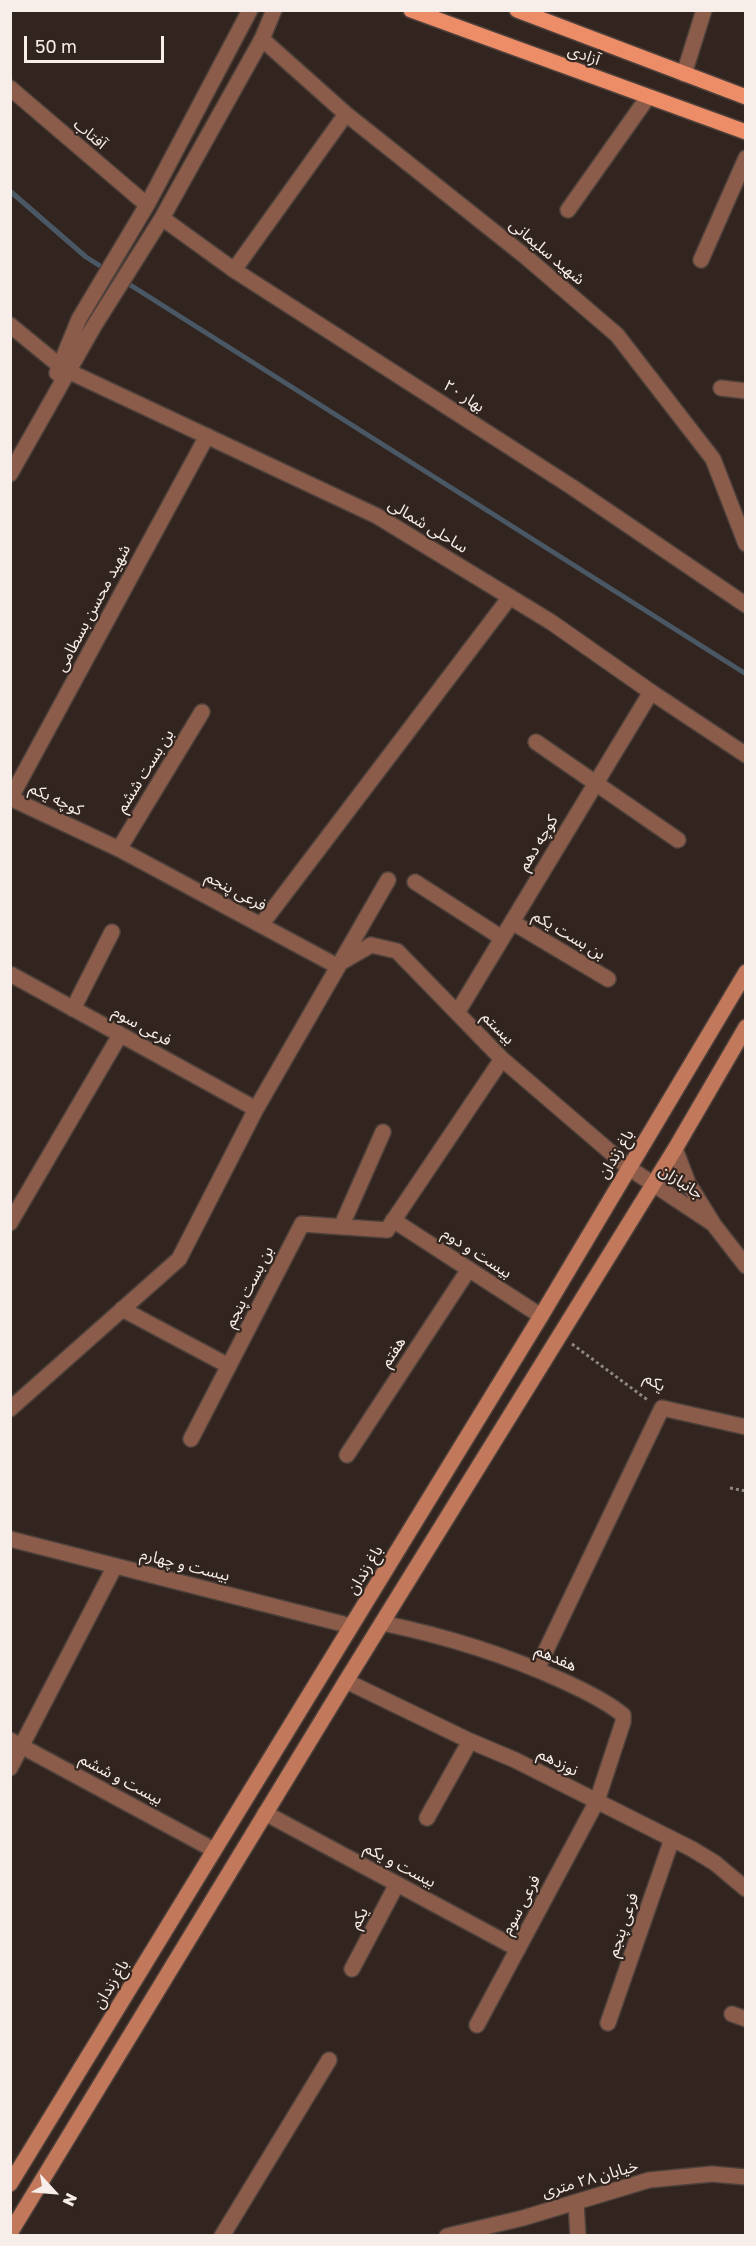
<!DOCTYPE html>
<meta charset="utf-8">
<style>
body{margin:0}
#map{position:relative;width:756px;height:2246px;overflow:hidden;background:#32251f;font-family:"Golos Text",sans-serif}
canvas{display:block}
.frame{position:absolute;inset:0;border:12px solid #f7eeea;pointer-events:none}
.north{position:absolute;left:24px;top:2162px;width:60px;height:60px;-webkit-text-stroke:4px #32251f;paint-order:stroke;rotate:116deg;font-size:16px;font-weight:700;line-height:24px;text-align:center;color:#f7eeea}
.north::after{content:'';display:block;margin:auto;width:21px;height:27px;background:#f7eeea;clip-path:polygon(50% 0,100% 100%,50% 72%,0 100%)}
.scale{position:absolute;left:24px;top:36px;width:140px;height:27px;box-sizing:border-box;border:3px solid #f7eeea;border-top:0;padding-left:8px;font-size:18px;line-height:21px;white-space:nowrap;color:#f7eeea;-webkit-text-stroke:4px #32251f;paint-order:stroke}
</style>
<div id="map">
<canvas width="756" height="2246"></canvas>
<div class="frame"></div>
<div class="north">N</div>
<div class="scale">50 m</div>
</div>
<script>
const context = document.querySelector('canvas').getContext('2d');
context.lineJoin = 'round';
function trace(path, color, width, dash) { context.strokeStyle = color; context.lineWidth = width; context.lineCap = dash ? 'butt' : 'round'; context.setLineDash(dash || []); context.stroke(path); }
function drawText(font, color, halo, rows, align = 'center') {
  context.font = font + ' "Golos Text","Noto Sans Arabic",sans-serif'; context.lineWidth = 4.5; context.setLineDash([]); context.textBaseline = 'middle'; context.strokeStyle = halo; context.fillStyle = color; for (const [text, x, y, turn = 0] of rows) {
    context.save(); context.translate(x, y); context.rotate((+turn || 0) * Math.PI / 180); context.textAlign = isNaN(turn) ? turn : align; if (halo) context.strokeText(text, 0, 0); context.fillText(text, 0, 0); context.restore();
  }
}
const stream = new Path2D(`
 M10,191L86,257L746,674`);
const path = new Path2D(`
 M572,1344L649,1401
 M730,1488L746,1491`);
const minor = new Path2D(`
 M262,39L346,114L526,257L617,335L713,459L746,544
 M684,74L704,10
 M568,210L648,97
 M701,260L746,158
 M234,270L346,114
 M721,388L746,391
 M536,742L678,840
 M10,798L119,849L337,966
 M10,799L207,436
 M119,849L202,712
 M415,882L502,938
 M512,922L608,979
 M261,925L510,597
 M340,963L371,945L397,951L502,1059L629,1168
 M10,977L12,975L256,1109
 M73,1009L112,932
 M457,1013L651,692
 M393,1220L541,1316
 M10,1223L120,1035
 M341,1227L383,1132
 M122,1309L229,1366
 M10,1409L179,1259L256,1109L388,880
 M191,1439L302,1224L387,1230L502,1059
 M347,1455L469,1269
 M10,1539L351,1626
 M382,1623C445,1636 504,1654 563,1681C583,1690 606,1701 623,1715V1722L597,1801L477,2025
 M537,1669L662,1408L746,1427
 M346,1681L470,1741L515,1760L692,1849L715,1863L746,1889
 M10,1740L214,1850
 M10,1768L115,1566
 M265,1813L518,1949
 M427,1818L470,1741
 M352,1969L397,1884
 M732,2014L746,2019
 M608,2023L672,1839
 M576,2202L578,2236
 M222,2236L329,2060
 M447,2236L523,2218L649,2180L712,2174L746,2177`);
const tertiary = new Path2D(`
 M10,88L147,205
 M162,218L234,270L572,487L746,605
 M10,325L60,366L68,371L377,516L551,622L651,692L746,755
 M57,373L79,319L147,205L250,10
 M10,474L94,326L162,218L262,39L274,10
 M675,1149L688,1183L714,1225L746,1266
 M629,1168L712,1223`);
const secondary = new Path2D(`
 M10,2184L541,1316L746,972
 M10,2233L346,1681L675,1149L746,1027`);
const primary = new Path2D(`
 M411,10L746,132
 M517,10L746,97`);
const streetNames = [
 ["آزادی",584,55,20],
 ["آفتاب",90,134,40],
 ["شهید سلیمانی",547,252,40],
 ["بهار ۲۰",464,396,33],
 ["ساحلی شمالی",428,526,31],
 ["شهید محسن بسطامی",93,608,-62],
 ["بن بست ششم",145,771,-58],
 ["کوچه یکم",56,799,25],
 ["کوچه دهم",538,843,-59],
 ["فرعی پنجم",236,891,28],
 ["بن بست یکم",569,935,31],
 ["فرعی سوم",142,1026,29],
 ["بیستم",498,1028,45],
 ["باغ زندان",616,1154,-59],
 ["جانبازان",681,1182,33],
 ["بیست و دوم",477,1253,33],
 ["بن بست پنجم",249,1287,-63],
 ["هفتم",393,1352,-57],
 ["یکم",655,1382,33],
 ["بیست و چهارم",185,1565,14],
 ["باغ زندان",365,1570,-59],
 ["هفدهم",556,1658,24],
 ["نوزدهم",558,1762,27],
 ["بیست و ششم",121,1779,28],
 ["بیست و یکم",400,1865,28],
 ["فرعی سوم",521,1905,-62],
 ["یکم",359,1918,-62],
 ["فرعی پنجم",623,1925,-71],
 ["باغ زندان",111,1984,-59],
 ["خیابان ۲۸ متری",590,2179,-16]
];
trace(stream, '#4a5866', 5);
trace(minor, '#4e413b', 18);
trace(tertiary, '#4e413b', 18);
trace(secondary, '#4e413b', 18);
trace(primary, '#4e413b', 18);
trace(path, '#918681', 3, [3, 3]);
trace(minor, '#8b5c4a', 15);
trace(tertiary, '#8b5c4a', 15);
trace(secondary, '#c2785b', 15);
trace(primary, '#ed8d68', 15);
drawText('16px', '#f7eeea', '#32251f', streetNames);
</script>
